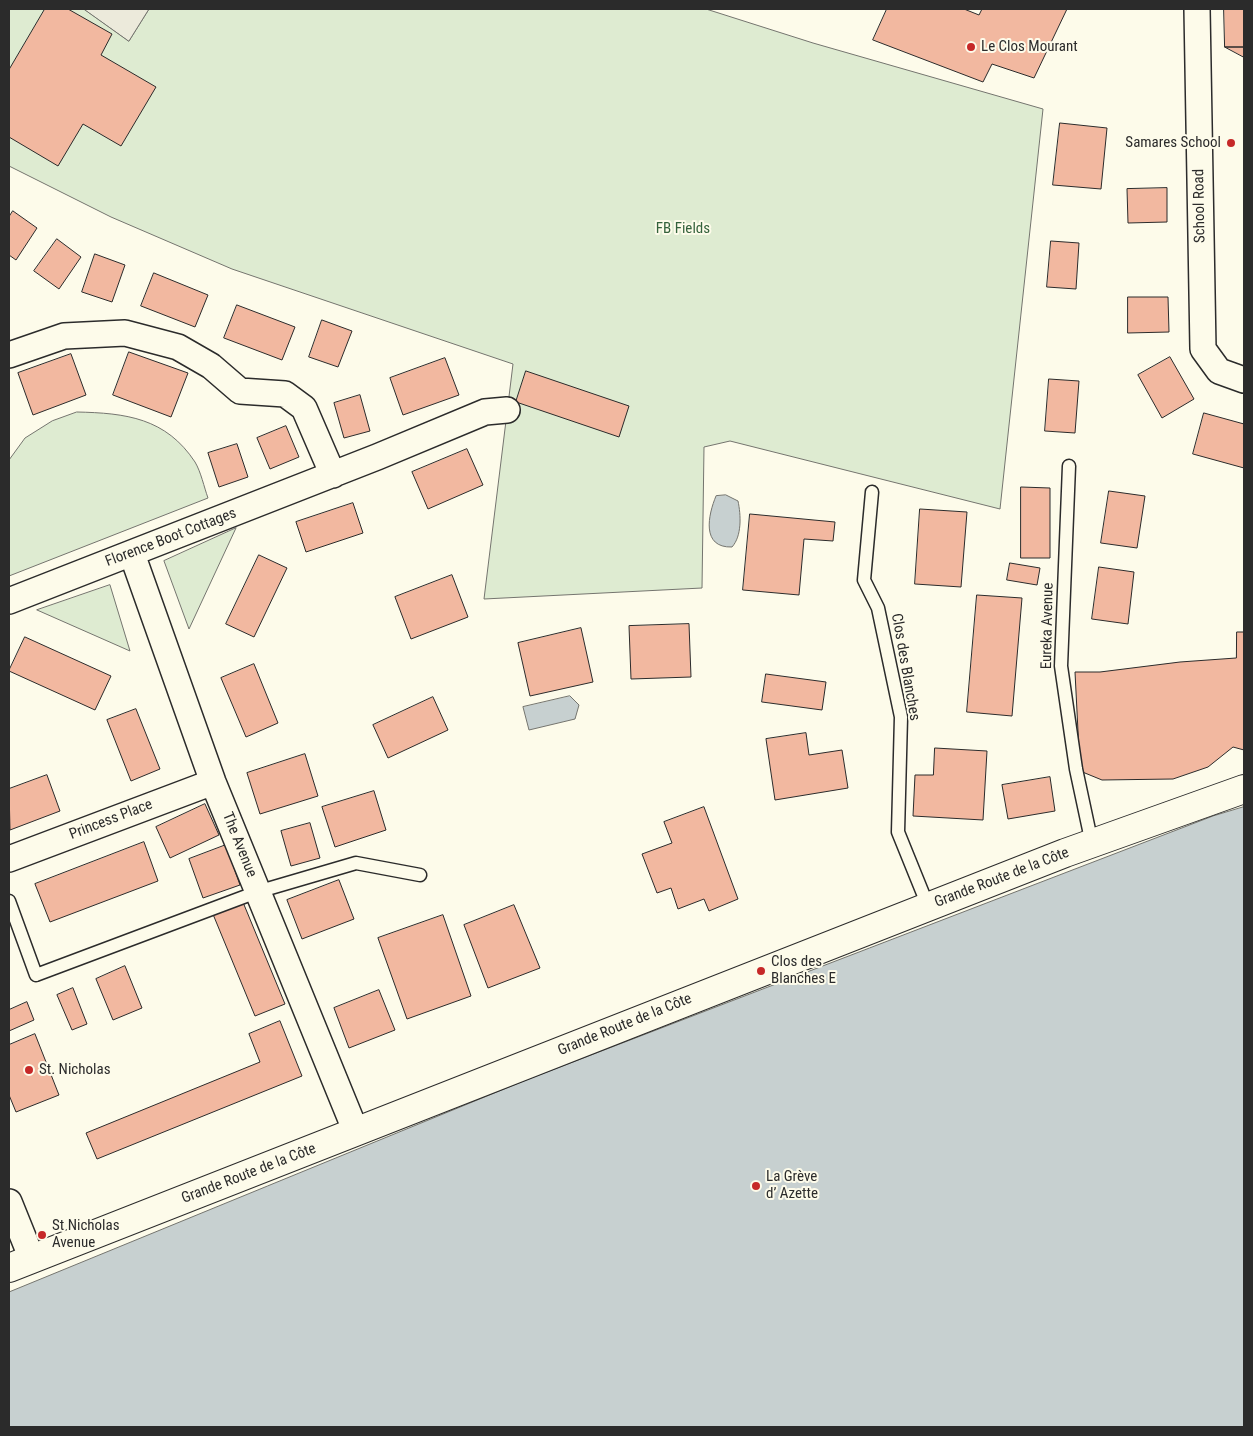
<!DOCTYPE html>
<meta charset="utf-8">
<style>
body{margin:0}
#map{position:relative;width:1253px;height:1436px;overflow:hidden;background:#fdfbea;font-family:"Roboto Condensed",sans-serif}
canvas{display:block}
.frame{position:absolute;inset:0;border:10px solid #2b2b2b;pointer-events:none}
</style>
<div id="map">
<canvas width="1253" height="1436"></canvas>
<div class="frame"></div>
</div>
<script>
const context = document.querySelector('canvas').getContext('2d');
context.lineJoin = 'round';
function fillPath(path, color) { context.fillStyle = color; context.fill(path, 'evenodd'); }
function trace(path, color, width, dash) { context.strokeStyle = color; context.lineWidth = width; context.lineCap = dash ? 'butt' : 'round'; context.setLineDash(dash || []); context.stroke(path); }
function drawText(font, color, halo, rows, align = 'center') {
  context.font = font + ' "Roboto Condensed",sans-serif'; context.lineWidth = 4; context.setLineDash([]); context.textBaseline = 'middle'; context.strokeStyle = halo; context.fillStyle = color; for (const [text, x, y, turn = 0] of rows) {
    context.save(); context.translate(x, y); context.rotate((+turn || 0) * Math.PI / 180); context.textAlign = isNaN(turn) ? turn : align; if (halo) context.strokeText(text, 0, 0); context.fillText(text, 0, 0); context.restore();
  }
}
const green = new Path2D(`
 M9,9H84L129,41L149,9H706L813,43L1043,109L1000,509L730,441L704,447L702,588L484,599L513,364L232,269L111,217L9,166Z
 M77,412C126,413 166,418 195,462C201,472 204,487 208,498L9,576V460L25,438L52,421Z
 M236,528L189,629L164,561Z
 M110,585L130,651L37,610Z`);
const parking = new Path2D(`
 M84,9H149L129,41Z`);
const water = new Path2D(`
 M726,495L738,501C741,515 742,536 732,547C701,548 708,515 716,496Z
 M570,696L579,705L575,719L529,730L523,707Z
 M1244,807V1427H9V1292L526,1080L1213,816Z`);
const building = new Path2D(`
 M45,9H68L112,34L101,55L156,87L121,146L83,124L58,166L9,137V70Z
 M887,9H964L979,15L982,9H1067L1034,78L992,64L983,82L873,40Z
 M1224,9H1244V47H1225Z
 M1225,47H1244V57Z
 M1060,123L1107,128L1101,189L1053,185Z
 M1167,188V222L1128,223L1127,189Z
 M13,211L37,228L16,260L9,255V217Z
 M57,239L81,257L59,289L34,271Z
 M1051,241L1079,243L1076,289L1047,287Z
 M95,254L125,265L112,302L82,292Z
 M154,273L208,295L195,327L141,306Z
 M1128,297H1168L1169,332L1128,333Z
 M237,305L295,327L282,360L224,338Z
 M322,320L352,331L338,367L309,357Z
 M129,352L188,373L171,417L113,395Z
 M71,354L86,395L33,415L18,373Z
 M1170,357L1194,399L1162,418L1138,375Z
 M445,358L459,395L403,415L390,378Z
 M526,371L629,406L619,437L516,402Z
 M1049,379L1079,381L1075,433L1045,431Z
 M360,395L370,431L344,438L334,403Z
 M1204,413L1244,424V468L1193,454Z
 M286,426L299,457L270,469L257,438Z
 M237,444L248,477L219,487L208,453Z
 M467,449L483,485L428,509L412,472Z
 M1021,487L1050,488V558H1021Z
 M1109,491L1145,496L1137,548L1101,543Z
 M353,503L363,533L306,552L296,522Z
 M920,509L967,512L961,587L915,584Z
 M750,514L835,522L833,541L804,539L799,595L743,590Z
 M259,555L287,568L254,637L226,624Z
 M1010,563L1040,568L1037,585L1007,580Z
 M1099,567L1134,572L1128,624L1092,619Z
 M452,575L468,617L411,639L395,597Z
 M977,595L1022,598L1012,716L967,712Z
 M689,624L691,677L631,679L629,626Z
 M581,628L593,682L530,696L518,643Z
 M1237,632H1244V750L1233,747L1208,767L1173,779L1102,780L1080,771L1075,672H1100L1180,662L1236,658Z
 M25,637L111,676L95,710L9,671Z
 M254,664L278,723L246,737L221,678Z
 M766,674L826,682L822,710L762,702Z
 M433,697L448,730L388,758L373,725Z
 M136,709L160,769L131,781L107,720Z
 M806,733L809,755L842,750L848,788L775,800L766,739Z
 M935,748L987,751L983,820L913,816L915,775H933Z
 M305,754L318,796L260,814L247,773Z
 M47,775L60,811L10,830L9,789Z
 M1050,777L1055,811L1008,819L1002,785Z
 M374,791L386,830L335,847L322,807Z
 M205,804L219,835L170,858L156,827Z
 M704,807L738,899L709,911L704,899L678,909L671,888L657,893L642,854L672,843L664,822Z
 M310,823L320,858L291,866L281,831Z
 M144,842L158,881L50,922L35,884Z
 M226,845L240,885L203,898L189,859Z
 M339,880L354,919L302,939L287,900Z
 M240,895L285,1004L255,1016L210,907Z
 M514,905L540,968L488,988L464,925Z
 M443,915L471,996L407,1019L378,938Z
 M125,966L142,1008L113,1020L96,979Z
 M73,988L87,1024L72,1030L57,995Z
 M379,990L395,1030L349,1048L334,1008Z
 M27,1002L34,1020L9,1031V1010Z
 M280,1021L302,1076L97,1159L86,1133L260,1062L249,1034Z
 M35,1034L59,1095L16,1112L9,1095V1045Z`);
const lane = new Path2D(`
 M1069,466L1061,666L1076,769L1092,844
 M872,492L864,580L878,608L901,717L898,832L928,906
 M9,901L36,975L257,892L356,863L420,875`);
const street = new Path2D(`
 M1197,9L1203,349L1219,371L1244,380
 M9,355L64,336L125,333L178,347L211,366L240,391L285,394L304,408L333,475
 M132,554L213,782L356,1132
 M9,601L377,457L485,412L507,410
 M9,859L213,782
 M9,1202L32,1259`);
const primary = new Path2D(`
 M9,1268L1065,853L1244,789`);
const markers = [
 [971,47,5,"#c62828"],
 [1231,143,5,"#c62828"],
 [761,971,5,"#c62828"],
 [29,1070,5,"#c62828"],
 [756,1186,5,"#c62828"],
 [42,1235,5,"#c62828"]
];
const poiNames = [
 ["Le Clos Mourant",981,47],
 ["Samares School",1221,143,"right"],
 ["Clos des",771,962],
 ["Blanches E",771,979],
 ["St. Nicholas",39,1070],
 ["La Grève",766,1177],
 ["d’ Azette",766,1194],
 ["St Nicholas",52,1226],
 ["Avenue",52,1243]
];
const streetNames = [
 ["School Road",1200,206,-91],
 ["Florence Boot Cottages",171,538,-21],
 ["Eureka Avenue",1048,626,-89],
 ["Clos des Blanches",905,667,80],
 ["Princess Place",111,820,-21],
 ["The Avenue",239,845,68],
 ["Grande Route de la Côte",1002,878,-21],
 ["Grande Route de la Côte",625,1025,-22],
 ["Grande Route de la Côte",249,1174,-21]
];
const parkNames = [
 ["FB Fields",683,229]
];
fillPath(green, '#deebd1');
trace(green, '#74746e', 1);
fillPath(parking, '#eceadb');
trace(parking, '#74746e', 1);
fillPath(water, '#c7d0d0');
trace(water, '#74746e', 1);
fillPath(building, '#f2b8a0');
trace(building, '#2b2b2b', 1);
trace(lane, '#2b2b2b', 15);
trace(street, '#2b2b2b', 28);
trace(primary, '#2b2b2b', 30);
trace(lane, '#fdfbea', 12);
trace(street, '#fdfbea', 25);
trace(primary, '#fdfbea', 28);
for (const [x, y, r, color] of markers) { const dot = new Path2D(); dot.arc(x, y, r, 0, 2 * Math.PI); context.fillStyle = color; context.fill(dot); trace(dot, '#fdfbea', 2); }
drawText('15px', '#2b2b2b', '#fdfbea', poiNames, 'left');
drawText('15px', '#2b2b2b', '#fdfbea', streetNames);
drawText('15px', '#34623c', '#fdfbea', parkNames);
</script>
